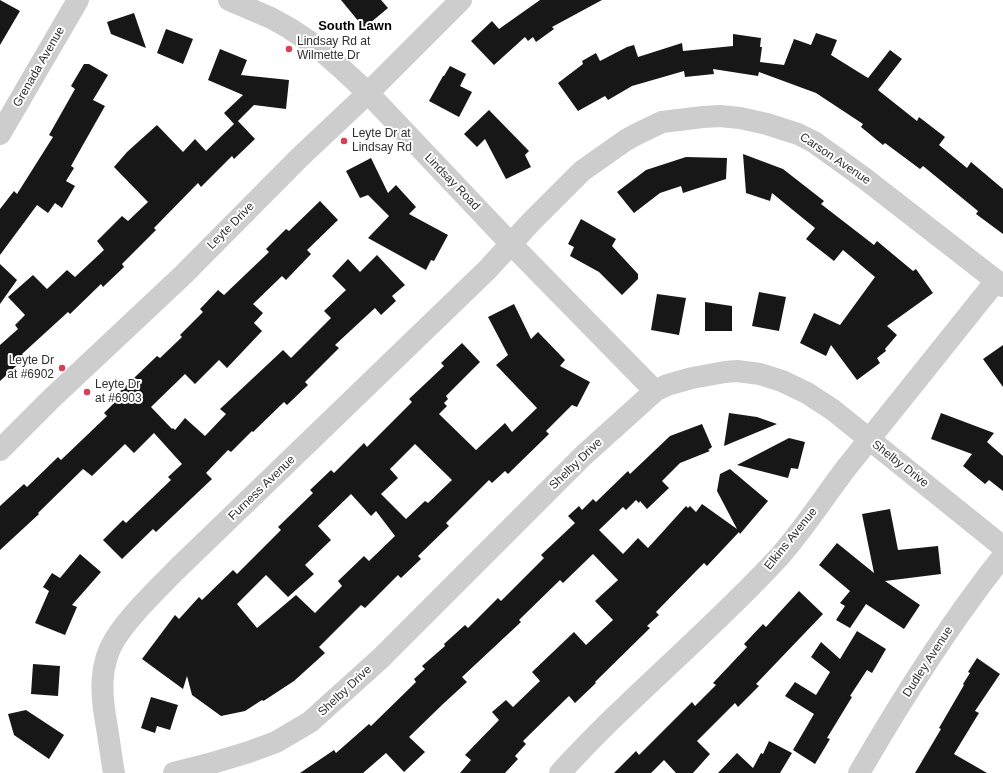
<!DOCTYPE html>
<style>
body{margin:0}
canvas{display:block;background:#fff}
</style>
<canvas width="1003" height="773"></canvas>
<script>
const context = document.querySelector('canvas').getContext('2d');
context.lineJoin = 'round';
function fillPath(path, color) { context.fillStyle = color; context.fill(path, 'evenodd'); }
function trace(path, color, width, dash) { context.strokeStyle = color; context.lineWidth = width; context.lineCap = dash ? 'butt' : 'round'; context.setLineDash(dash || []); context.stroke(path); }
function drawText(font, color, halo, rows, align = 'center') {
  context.font = font + ' Arial,sans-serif'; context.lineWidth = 4; context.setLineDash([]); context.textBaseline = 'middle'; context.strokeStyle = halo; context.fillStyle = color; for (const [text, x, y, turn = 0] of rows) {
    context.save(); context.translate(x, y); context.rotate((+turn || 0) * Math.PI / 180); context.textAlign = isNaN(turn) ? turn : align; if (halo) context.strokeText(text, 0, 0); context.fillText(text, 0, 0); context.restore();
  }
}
const building = new Path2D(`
 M0,0L20,11L0,45Z
 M341,0H381L388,8L364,28Z
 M540,0H602L552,27L554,29L536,42L533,37L528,41L525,37L494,65L471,41L492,21L499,29Z
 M134,13L146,48L111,34L107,22Z
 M166,29L193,39L183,64L157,53Z
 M816,33L837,40L831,55L868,78L890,50L902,59L878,90L917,121L919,117L945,137L939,145L967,168L971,162L1003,189V234L976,214L978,211L923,166L920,169L885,143L883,145L861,127L863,124L816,93L759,72L758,76L713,69L714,74L685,77L684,71L632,86L608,100L605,96L578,111L558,83L583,64L582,61L596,53L600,61L627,47L634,45L638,57L682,43L683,51L733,46V34L761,38L760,47H762L760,62L784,65L794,39L811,45Z
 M220,49L247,60L241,75L289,80L286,109L254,105L238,121L255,139L234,159L232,156L201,187L198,183L154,228L156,230L122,264L124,267L103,287L101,284L70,314L68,312L22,354L25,358L0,381V345L18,329L15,325L25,315L8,297L33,275L47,289L67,270L75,277L104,250L97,241L122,216L128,221L148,202L114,167L127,152L157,125L183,152L195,139L206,151L234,124L224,113L243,95L208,80Z
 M84,64H89L108,75L93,100L105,106L71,166L74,168L66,181L75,186L62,208L55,203L48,213L37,205L0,255V209L14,191L17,194L53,137L49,135L75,89L71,86Z
 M450,66L466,74L460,86L472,92L459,117L429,101L443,76H444Z
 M489,110L529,151L525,155L531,167L506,179L485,139L477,147L464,134Z
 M743,154L783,169L824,201L821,204L874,245L877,241L913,271L916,269L933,293L887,326L897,335L885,349L886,351L877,358L880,363L857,380L831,345L826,356L800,343L814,313L840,325L875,277L843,250L834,261L806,239L815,228L772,193L770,201L746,193Z
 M686,157L727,158L726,179L683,193L681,186L660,193L634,213L617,192L646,170Z
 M371,158L388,193L396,185L416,207L409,214L448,235L434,261L431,260L426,270L368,238L389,216L368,195L360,198L346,171Z
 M320,201L338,220L307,250L311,254L286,280L282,276L253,304L263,313L254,323L262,331L227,368L219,360L195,384L185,374L151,407L172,429L173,428L175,430L185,418L205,436L226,414L220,409L251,380L283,350L291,358L331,318L324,311L346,290L332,276L348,259L360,272L377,255L405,285L392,296L396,301L381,315L375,308L335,345L339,348L305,382L308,385L287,405L284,402L253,432L252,431L231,452L228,450L206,473L212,479L156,532L153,529L122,559L103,540L123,520L126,523L171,480L168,477L182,464L154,433L134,453L125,444L92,476L83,469L38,513L39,514L0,550V506L24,484L27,487L58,457L61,460L107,416L104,413L116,401L113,398L157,356L160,358L182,337L180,335L203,312L200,309L218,290L224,295L269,252L266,249L286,229L289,231Z
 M581,219L616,239L612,246L638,274V279L622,295L599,272L570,256L574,247L568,244Z
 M0,264L17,280L0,304Z
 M759,292L786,297L779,331L752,326Z
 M657,294L686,298L679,335L651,330Z
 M705,302L732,306V331H705Z
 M514,304L531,339L538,332L565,360L560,366L590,382L577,407L572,405L546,431L549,434L508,474L505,471L492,483L489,480L446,523L449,526L418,556L421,559L401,578L398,575L365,608L361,605L319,647L325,653L294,681L265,700L263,701L262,700L245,711L221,716L192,695L187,676L183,689L142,659L175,615L179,619L199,597L202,600L233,570L237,574L281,530L278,527L313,493L310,490L331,470L334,473L364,443L367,447L412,402L409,399L444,366L441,363L462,343L480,362L446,396L448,399L444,403L447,406L439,414L476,450L505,423L512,432L537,408L496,365L508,355L488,317ZM415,444L452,480L428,503L425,501L406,519L381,494L398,478L390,469ZM351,494L371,516L376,511L395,536L369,561L364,556L338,581L342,586L315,613L296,595L257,628L237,604L266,575L288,597L314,574L305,565L331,540L318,526Z
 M1003,345V387L983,359Z
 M729,413L757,417L777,424L724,446Z
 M941,413L994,433L987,442L1003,456V491L989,480L985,484L963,466L972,454L931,439Z
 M702,424L712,447L708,450L710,451L680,463L662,481L669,488L647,509L640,501L639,503L636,500L626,510L623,507L599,530L623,554L638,538L648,548L686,506L688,508L690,506L696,512L702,504L737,529L717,491L720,474L730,469L768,501L740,534L739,532L707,566L704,563L656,612L659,615L647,626L650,628L595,682L596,683L575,703L569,696L523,741L526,744L515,756L518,759L505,773H460L471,760L465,755L499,720L492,712L506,700L513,707L540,681L532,672L574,632L586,645L613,620L595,601L618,580L593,554L563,583L560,580L519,620L521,622L462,677L467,682L443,704L409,737L425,752L404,772L386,753L363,773H300L334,750L336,753L369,724L371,726L416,682L414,679L425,669L422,666L445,646L444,644L465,625L468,628L498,598L501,601L544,558L541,555L575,523L568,516L579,506L582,510L593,499L596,502L628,471L630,474L670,436Z
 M789,438L805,442L798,469L791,468L788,478L737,465Z
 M890,509L898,550L938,546L941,574L885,581L920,605L904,629L866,604L850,628L836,620L845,606L840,603L850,591L819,565L837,543L874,573L862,514Z
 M80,554L101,572L72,605L77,607L65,635L35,623L49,591L43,587L52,573L60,578Z
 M799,591L823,614L756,684L759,686L738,707L735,703L697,741L710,754L693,773H676L664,760L651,773H614L636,751L639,755L692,702L695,706L716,685L713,683L747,647L744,644L763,624L766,627Z
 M857,631L886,649L872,673L867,670L850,696L852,697L827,738L830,739L815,764L793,750L814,714L785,696L795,682L816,695L830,672L811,657L821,642L840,659Z
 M977,658L1000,674L975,711L979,713L954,754L987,773H915L941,729L939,728L964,685L963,684L970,673L968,672Z
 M33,664L60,666L58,696L31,694Z
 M151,697L178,705L170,730L157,726L155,733L141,728Z
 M26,710L64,735L49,759L14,735L8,714Z
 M769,741L792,753L780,773H718L737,753L753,768L761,753L763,754Z`);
const minor = new Path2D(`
 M229,0L271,18L289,28L316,46L340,67L368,93L511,244L655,391
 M0,134L78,0
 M0,450L52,398L183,275L299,158L368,93L461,0
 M114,773C111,756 109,739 106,722C101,694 99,665 115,639C131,614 154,593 175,571L487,270L531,222L582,171L626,140L637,134L662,122L703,117L720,116L740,118L767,124L798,134L814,142L864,178L1003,286
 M174,773L209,764L249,752L276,742L310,722L381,658L584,455L655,391L667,385L692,378L725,372L737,371L760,374L782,381L807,393L833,410L1003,547
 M560,773C629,697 710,632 779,557C804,529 824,497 847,467C897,405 946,343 996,281
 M859,773C903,697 949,624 1003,556`);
const markers = [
 [289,49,4,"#d93f58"],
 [344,141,4,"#d93f58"],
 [62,368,4,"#d93f58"],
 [87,392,4,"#d93f58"]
];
const poiNames = [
 ["Lindsay Rd at",297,42],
 ["Wilmette Dr",297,56],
 ["Leyte Dr at",352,134],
 ["Lindsay Rd",352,148],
 ["Leyte Dr",54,361,"right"],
 ["at #6902",54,375,"right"],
 ["Leyte Dr",95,385],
 ["at #6903",95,399]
];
const streetNames = [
 ["Grenada Avenue",39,67,-60],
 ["Carson Avenue",835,159,34],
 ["Lindsay Road",452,182,46],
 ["Leyte Drive",231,226,-45],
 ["Shelby Drive",576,464,-44],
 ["Shelby Drive",900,464,38],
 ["Furness Avenue",262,488,-44],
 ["Elkins Avenue",791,539,-51],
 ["Dudley Avenue",928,662,-57],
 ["Shelby Drive",345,691,-43]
];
const neighbourhoodNames = [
 ["South Lawn",355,26]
];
fillPath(building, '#171717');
trace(minor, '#cdcdcd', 22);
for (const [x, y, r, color] of markers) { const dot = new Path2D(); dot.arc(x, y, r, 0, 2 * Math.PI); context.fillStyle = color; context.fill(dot); trace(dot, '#fff', 1.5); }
drawText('12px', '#303030', '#fff', poiNames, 'left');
drawText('12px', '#303030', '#fff', streetNames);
drawText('bold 13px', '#000', '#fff', neighbourhoodNames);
</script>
